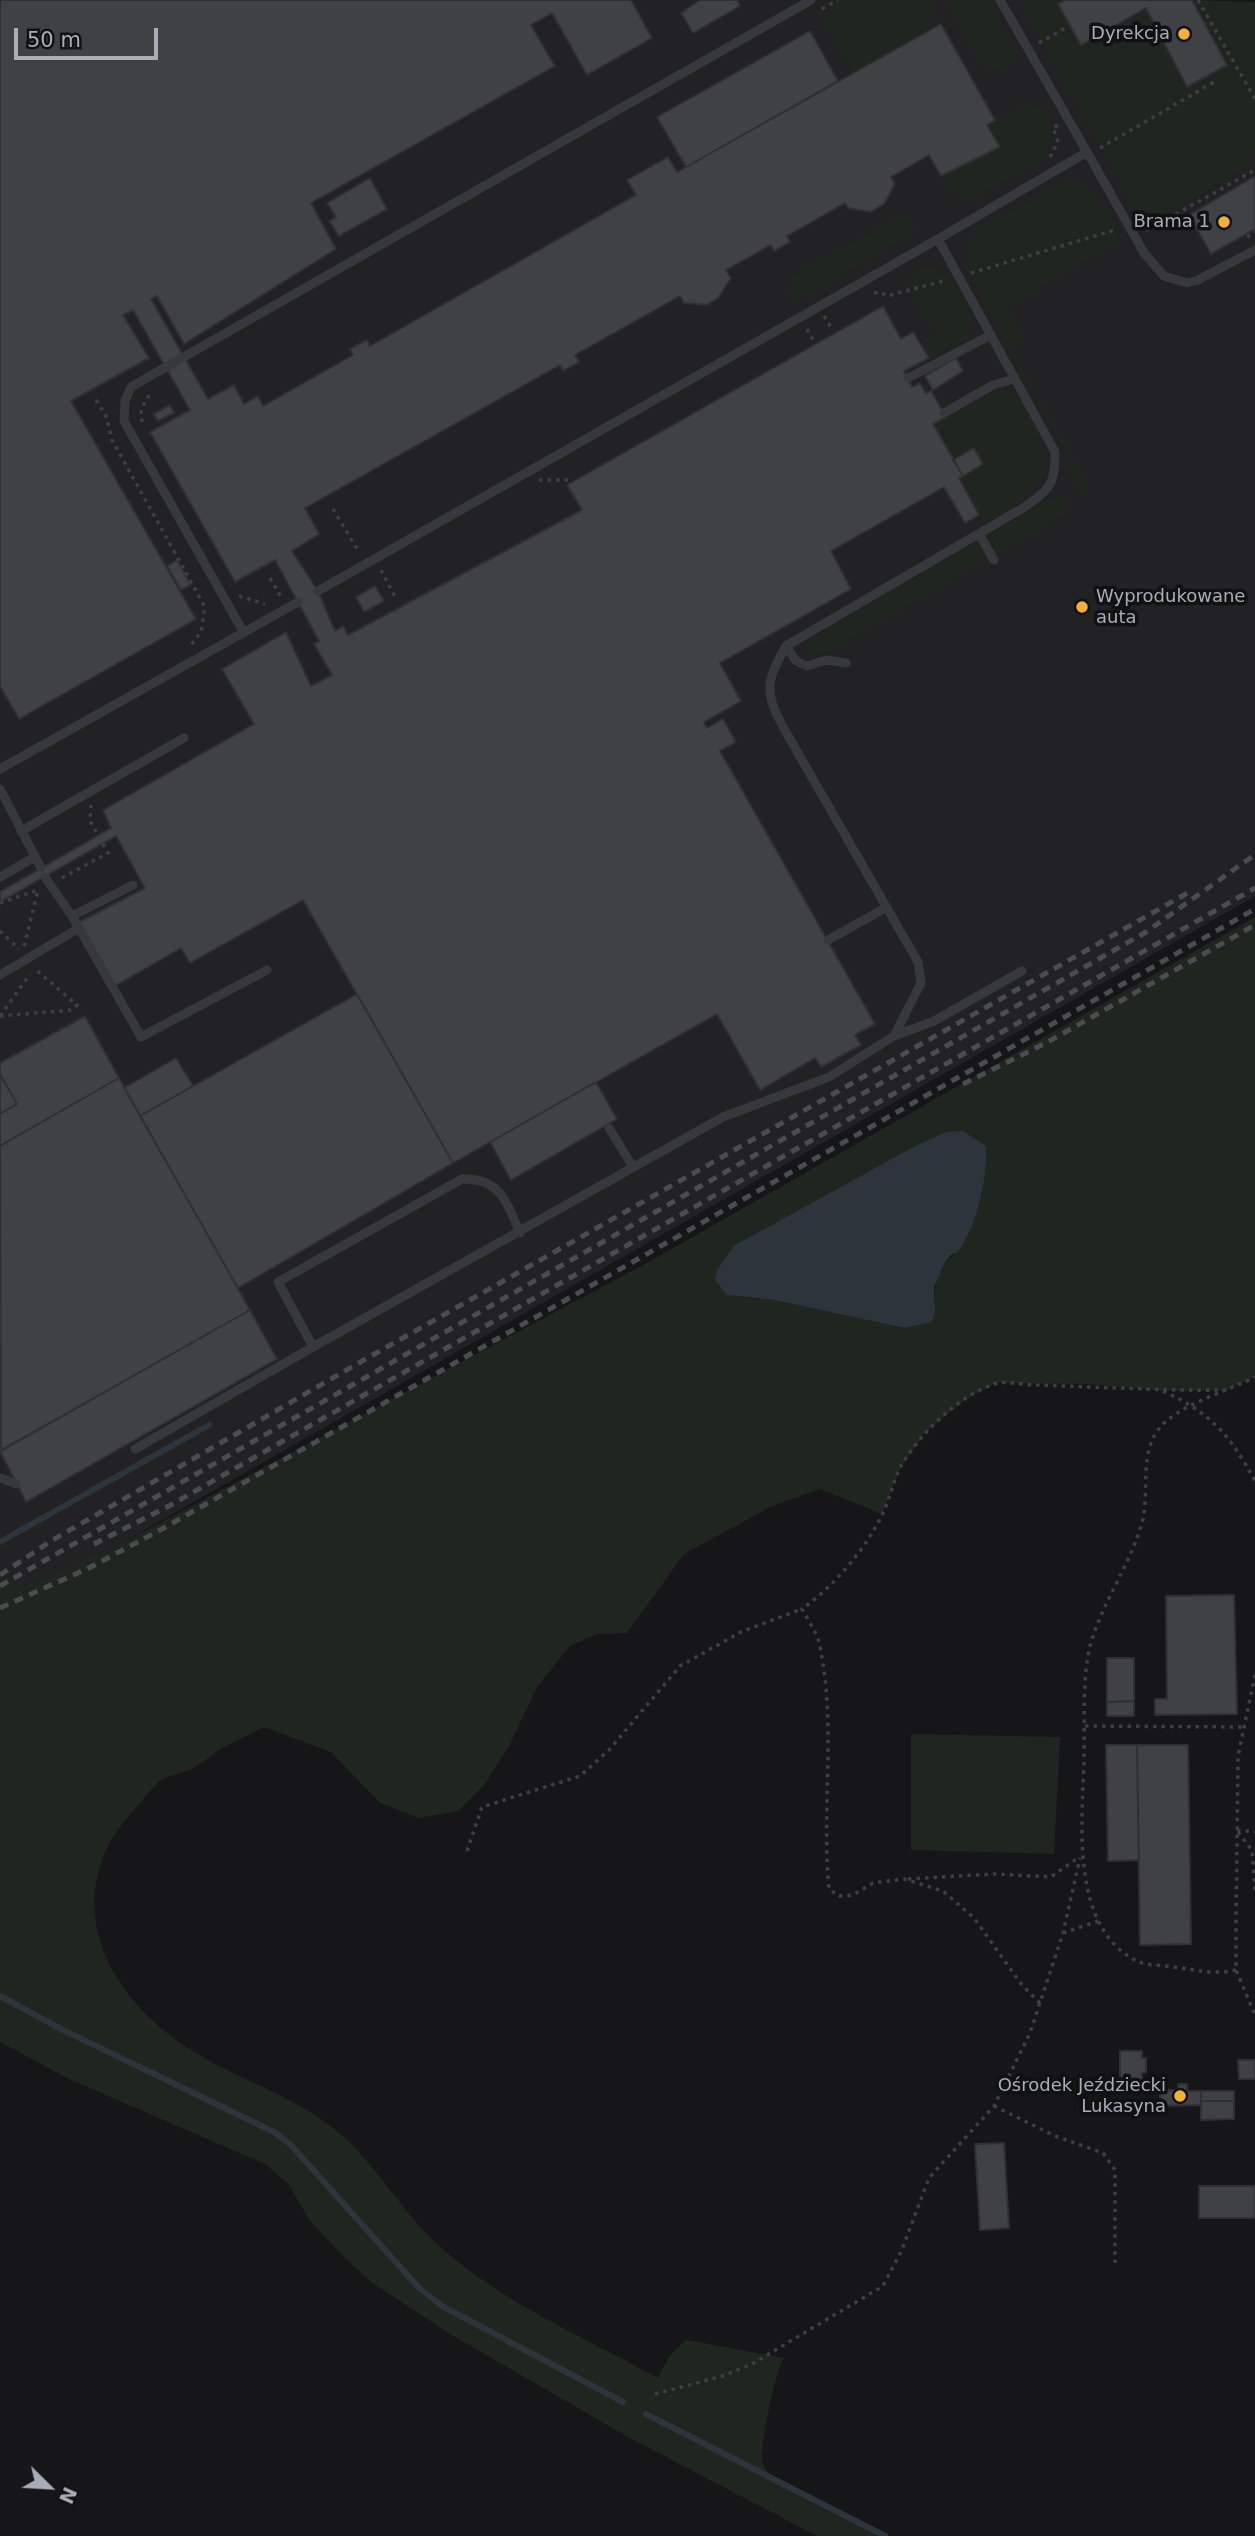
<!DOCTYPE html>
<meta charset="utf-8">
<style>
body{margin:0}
#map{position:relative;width:1255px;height:2536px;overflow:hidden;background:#161618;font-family:"DejaVu Sans",sans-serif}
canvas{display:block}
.north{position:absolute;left:14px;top:2452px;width:70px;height:70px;-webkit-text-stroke:5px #111113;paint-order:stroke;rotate:114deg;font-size:19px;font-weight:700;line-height:28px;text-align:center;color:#a8adb8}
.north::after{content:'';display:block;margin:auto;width:24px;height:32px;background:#a8adb8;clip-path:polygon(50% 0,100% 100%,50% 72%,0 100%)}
.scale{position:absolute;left:14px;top:28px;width:144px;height:32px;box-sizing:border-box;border:4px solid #a8adb8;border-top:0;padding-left:9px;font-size:21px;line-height:24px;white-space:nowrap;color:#a8adb8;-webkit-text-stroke:5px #111113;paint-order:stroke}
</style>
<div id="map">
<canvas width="1255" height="2536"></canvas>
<div class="north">N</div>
<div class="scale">50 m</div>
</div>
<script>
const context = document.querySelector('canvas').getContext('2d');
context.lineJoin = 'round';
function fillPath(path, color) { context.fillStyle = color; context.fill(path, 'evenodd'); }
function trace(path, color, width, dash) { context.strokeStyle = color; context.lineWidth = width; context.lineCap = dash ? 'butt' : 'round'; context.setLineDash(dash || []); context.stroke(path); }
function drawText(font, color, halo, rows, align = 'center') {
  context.font = font + ' "DejaVu Sans",sans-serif'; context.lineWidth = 7; context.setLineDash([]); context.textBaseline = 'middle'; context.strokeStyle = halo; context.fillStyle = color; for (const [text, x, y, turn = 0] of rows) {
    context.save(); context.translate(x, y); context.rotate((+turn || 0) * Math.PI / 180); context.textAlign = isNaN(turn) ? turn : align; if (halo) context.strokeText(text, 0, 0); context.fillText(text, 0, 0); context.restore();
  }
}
const built = new Path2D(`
 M0,0H1192L1255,113V896L122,1543L17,1589L0,1560Z`);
const green = new Path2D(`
 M845,0H930L933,6L929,31L854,73L823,19V12Z
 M946,0H987L1014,51L1009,67C1002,70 994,72 987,68C973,61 954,15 946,0Z
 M1018,0H1065L1081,45L1146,8L1187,87L1227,64L1192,0L1255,2V151L1249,166L1155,221L1139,215Z
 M1028,103L1046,108L1055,118L1049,121L1053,137L1046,157L972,201L952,192L941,176L1000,147L987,125Z
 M1070,180C1097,183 1106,212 1119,234L1120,242L1007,307L1026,339L1012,348L1091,488L1085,502L1070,474V459L965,269L969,243L976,231L1057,184Z
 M905,217L912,221L917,232L795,303L789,293L792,276L894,218Z
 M934,266C954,277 989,317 965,339C956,347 941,352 930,358L924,348L937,336L905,288L918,267Z
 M1007,390C1038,403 1044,444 1044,474L1019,504L989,521L979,515L959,478L983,465L974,449L953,460L933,424L997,391Z
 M1061,492L1069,502L1068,513L824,655L805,652L809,640Z
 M1255,917V1377L1227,1390L1161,1391L1087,1384L996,1383L965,1400L925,1433L900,1469L882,1514L820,1489L772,1506L684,1554L627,1633L597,1634L570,1646L537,1687L509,1746L485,1784L458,1811L419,1818L380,1803L331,1752L264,1727C250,1734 235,1741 222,1748C211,1755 202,1764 191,1769C182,1773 169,1775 161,1780C152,1787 144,1799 136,1808C58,1889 99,1987 182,2044C231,2078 294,2094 339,2133C379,2167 403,2215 445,2251C506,2304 587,2339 658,2378L670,2355L686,2340L784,2358C775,2371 762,2440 762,2457C762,2467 768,2473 776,2480L880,2536H817L628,2437L450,2334L371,2282L344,2257L310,2221L289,2185L265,2164L69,2079L0,2042V1560L17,1589L122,1543L647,1263ZM946,1132L983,1191L958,1251C942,1262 932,1284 935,1303L775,1300L727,1295L735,1245L915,1146Z
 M911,1734L1060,1737L1054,1854L911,1850Z`);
const water = new Path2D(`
 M963,1131L986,1146C988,1176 977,1226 959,1250C954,1257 956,1250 950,1256C943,1264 939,1276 935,1285C931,1298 940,1310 931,1322L905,1328L775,1300L727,1295L715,1280L717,1270L735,1245L915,1146L946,1132Z`);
const stream = new Path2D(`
 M0,1542L209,1425
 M0,1996L63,2030L274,2132L290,2144L419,2288L442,2306L623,2402
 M646,2414L885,2536`);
const building = new Path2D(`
 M0,0H631L652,38L587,75L552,13L531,25L555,66L311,203L336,249L184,344L157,296L151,299L208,399L234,385L244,404L258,396L263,406L353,355L350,349L367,340L370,346L636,195L627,180L668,157L677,172L941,24L995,120L987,125L1000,147L941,176L929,155L891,177L895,184L884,204L871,212L848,208L845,203L787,236L790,242L774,251L771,245L726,270L731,278L718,298L707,305L684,303L680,296L575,355L579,362L563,371L560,365L305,508L319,534L292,551L318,591L335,631L343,626L348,635L582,510L567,485L883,306L901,339L913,332L929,358L904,371L912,387L920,383L926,393L931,391L944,413L946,417L933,424L963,476L959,478L979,515L965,523L944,487L831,551L851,589L720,663L741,701L704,722L707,728L723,719L736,742L720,751L875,1024L855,1035L861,1045L821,1067L815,1058L760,1090L717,1014L453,1163L303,900L190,963L181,948L115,986L79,922L145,888L116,836L0,902V892L111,828L103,810L254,724L222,669L286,632L311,686L332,675L314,644L319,641L275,560L235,582L150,432L190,410L133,310L123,315L149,358L71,401L196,619L19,719L0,686Z
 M700,0H737L740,6L693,33L681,13Z
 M1065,0H1192L1227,65L1187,87L1146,8L1081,45L1058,4Z
 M810,31L838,81L686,167L657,117Z
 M1255,176V229L1211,254L1189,215Z
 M370,178L387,209L339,236L329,221L336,217L327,203Z
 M956,358L963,371L933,390L925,376Z
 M170,405L174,413L158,421L153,414Z
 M974,448L983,464L963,476L953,460Z
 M177,560L191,585L181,590L167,566Z
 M375,586L384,601L364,612L356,597Z
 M357,994L453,1163L238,1288L140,1116Z
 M85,1016L119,1078L0,1146V1114L17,1104L0,1074V1063Z
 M176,1058L193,1086L140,1116L124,1088Z
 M0,1074L17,1104L0,1114Z
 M119,1078L250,1310L1,1451L0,1146Z
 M596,1082L617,1119L511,1180L490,1142Z
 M250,1310L277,1359L26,1502L0,1451Z
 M1234,1595L1237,1714L1155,1715V1699H1167L1166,1596Z
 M1107,1658H1134V1701L1107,1702Z
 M1134,1701V1716H1107V1702Z
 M1106,1745H1137L1139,1860L1108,1861Z
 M1137,1745H1188L1191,1944L1140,1945Z
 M1120,2051H1142V2058H1146V2072L1142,2073V2081H1120Z
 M1238,2060H1255V2079H1239Z
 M1178,2084H1187V2091H1201V2105L1160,2106V2090H1178Z
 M1201,2091H1234V2101H1201Z
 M1201,2101H1234V2119L1201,2120Z
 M1004,2143L1009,2228L980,2230L975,2144Z
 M1199,2186H1255V2218H1199Z`);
const path = new Path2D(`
 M1198,0L1255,99
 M822,9L838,0
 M1039,43L1067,27
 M1100,148L1214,82
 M1050,157L1058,142L1053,128L1058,125
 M1146,231L1255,170
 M1247,237L1255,232
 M971,273L1115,230
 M874,293L880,292L887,296L947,280
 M824,316L832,329
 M807,329L813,340
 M96,400L106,416L112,440L205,607L201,632L190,646
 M142,422L141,409L152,391
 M539,480H568
 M333,509L359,552
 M381,570L396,599
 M270,578L281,597
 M294,588L308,580
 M239,596L265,604
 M62,878L108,853L90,821L91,805
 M0,903L38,890
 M0,931L19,949
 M24,946L38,890
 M0,1016L71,1010L77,1005L35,969
 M0,1016L30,974
 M1163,1391C1211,1413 1230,1435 1255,1481
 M1255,1675L1238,1756L1236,1929V1970L1255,2015
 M1085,1726L1244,1727
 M1237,1830L1255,1832
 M1238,1832L1252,1850L1255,1891
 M467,1851L482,1807L580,1776L609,1750L680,1666L741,1632L802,1609
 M908,1879L994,1874L1051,1877L1079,1857
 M1063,1933L1098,1921
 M1236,1970C1213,1975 1197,1970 1174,1967C1163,1965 1147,1966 1137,1961C1070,1928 1082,1823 1084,1762C1085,1726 1082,1685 1089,1650C1100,1605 1129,1568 1142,1523C1150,1493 1139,1456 1158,1430C1175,1406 1228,1391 1255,1377
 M1040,2003L1022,1985L974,1918L943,1891L904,1879L873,1883L853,1895L839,1896L829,1889C821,1808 837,1722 819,1642C816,1631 807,1619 802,1609C835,1585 865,1550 883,1513C890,1498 893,1482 900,1468C919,1434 957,1397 994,1384C1005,1380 1024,1385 1036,1385C1100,1387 1163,1391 1227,1390
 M994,2106L1055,2136L1103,2153L1115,2170V2263
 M655,2394L723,2376L752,2364L883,2286L901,2252L929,2178L994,2106L1030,2033L1063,1933L1080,1858`);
const lane = new Path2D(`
 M1087,152L1144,253L1164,276L1187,283L1198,280L1255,250
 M908,378L991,335
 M944,413L993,385L1014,379
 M979,534L994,560
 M318,591L938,239
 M244,633L124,421L125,401L131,387L811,0
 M786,646L796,661L807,666L826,660L846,663
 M0,769L298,602
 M0,789L41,868
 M21,831L184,738
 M0,877L35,857
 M45,877L72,916L141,1037L267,970
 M72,916L133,885
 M828,940L887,907
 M0,975L79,928
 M894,1036L934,1021L1022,971
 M609,1128L633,1167
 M520,1233C506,1202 501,1178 462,1179L278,1282L313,1347L723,1117L829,1077L894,1036L921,983L918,962L783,727C764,691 766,682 786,646L1023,508C1049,490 1056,485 1055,452L938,239L1087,152L1000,0
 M135,1449L313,1347
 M0,1478L16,1484`);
const rail = new Path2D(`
 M963,1084L1046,1043L1255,925
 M94,1544L169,1506L1255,888
 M0,1575L51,1541L357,1364L1191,891
 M0,1586L1146,932L1253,856
 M0,1608L89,1568L162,1529L1255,909`);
const markers = [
 [1184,34,7,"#f2b134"],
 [1224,222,7,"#f2b134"],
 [1082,607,7,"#f2b134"],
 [1180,2096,7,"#f2b134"]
];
const poiNames = [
 ["Dyrekcja",1170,34],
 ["Brama 1",1210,222],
 ["Wyprodukowane",1096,597,"left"],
 ["auta",1096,618,"left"],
 ["Ośrodek Jeździecki",1166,2086],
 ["Lukasyna",1166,2107]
];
fillPath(built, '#222225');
fillPath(green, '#1e261f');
fillPath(water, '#2c353c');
trace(stream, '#2c353c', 6);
fillPath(building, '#404145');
trace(building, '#303034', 2);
trace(path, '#3d3f44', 3.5, [3.5, 5]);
trace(lane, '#37383d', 9);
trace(rail, '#4a4c52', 5, [9, 7]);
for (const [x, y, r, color] of markers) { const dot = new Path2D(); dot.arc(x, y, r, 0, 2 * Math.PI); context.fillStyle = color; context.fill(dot); trace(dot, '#111113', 2.5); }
drawText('18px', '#a8adb8', '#111113', poiNames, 'right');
</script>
